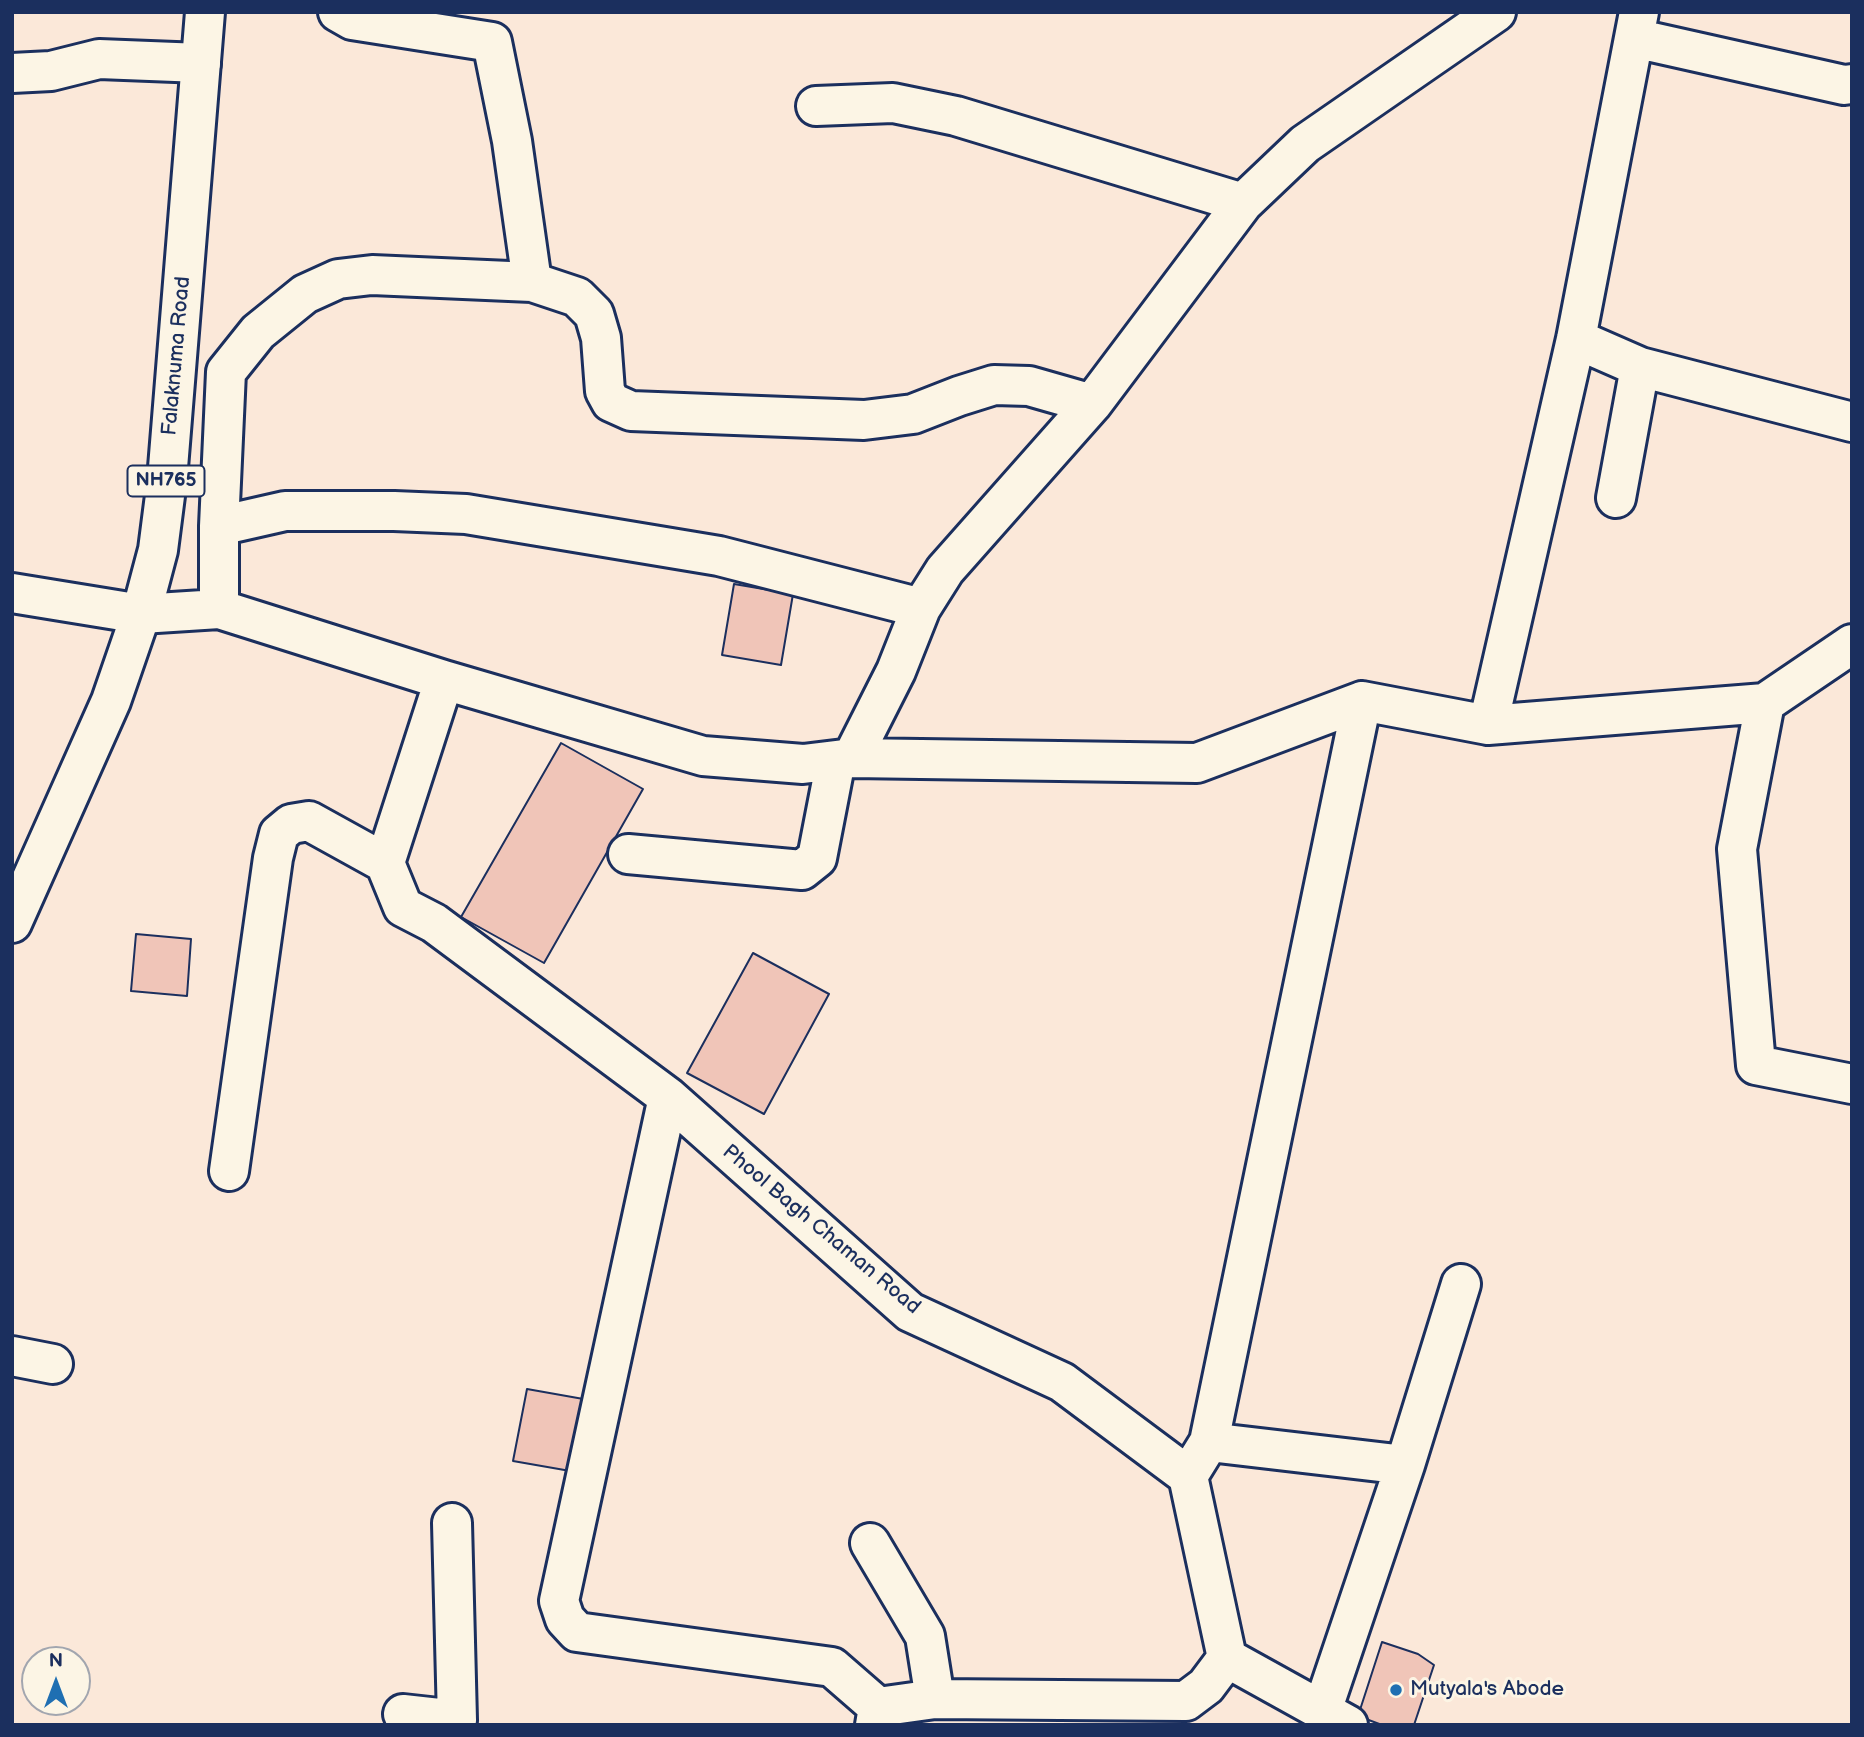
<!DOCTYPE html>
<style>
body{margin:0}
#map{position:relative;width:1864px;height:1737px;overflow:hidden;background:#fbe8d9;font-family:"Balsamiq Sans",sans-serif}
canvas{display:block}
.frame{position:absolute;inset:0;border:14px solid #1b2f5e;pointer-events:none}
.north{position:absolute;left:21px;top:1646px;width:70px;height:70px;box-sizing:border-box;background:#fcf5e5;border:2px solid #a2a6af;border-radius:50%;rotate:0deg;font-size:19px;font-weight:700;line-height:28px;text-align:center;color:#1b2f5e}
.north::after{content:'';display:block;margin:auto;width:24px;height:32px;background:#1f6fb2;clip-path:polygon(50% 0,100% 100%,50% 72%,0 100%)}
</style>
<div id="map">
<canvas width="1864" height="1737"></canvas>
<div class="frame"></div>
<div class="north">N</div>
</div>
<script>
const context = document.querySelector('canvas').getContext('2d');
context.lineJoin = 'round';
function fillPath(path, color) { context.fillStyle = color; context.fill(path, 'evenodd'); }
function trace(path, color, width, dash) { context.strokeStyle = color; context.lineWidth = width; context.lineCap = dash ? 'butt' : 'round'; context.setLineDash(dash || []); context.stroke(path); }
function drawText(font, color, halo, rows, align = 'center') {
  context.font = font + ' "Balsamiq Sans",sans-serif'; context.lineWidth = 6; context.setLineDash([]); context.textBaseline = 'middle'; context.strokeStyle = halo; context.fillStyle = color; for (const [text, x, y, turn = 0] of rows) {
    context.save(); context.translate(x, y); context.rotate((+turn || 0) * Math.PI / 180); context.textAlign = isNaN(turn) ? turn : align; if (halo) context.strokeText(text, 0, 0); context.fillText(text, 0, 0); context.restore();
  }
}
const building = new Path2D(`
 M734,584L793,594L781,665L722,655Z
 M561,743L643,789L544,963L461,917Z
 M136,934L191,939L187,996L131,991Z
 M753,953L829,994L764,1114L687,1073Z
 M527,1389L589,1400L576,1472L513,1461Z
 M1382,1642L1418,1654L1434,1665L1414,1725H1382L1358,1716Z`);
const minor = new Path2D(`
 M338,12L352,20L492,42L512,141L532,282
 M1634,38L1844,85L1852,84
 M12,73L51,71L99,59L201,63
 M816,106L893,103L956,116L1243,203
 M1576,339L1640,367L1852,422
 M1616,498L1640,367
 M219,526L285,511H394L466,514L719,556L921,608
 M12,593L141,614L219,609L444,680L703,756L803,764L852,758L1197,763L1362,701L1488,725L1765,703L1852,644
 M219,609V526L226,372L258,332L305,294L338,279L372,275L532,282L577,297L594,314L601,338L605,391L611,402L631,411L864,420L913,414L959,396L994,385L1029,386L1092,404
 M444,680L385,863L403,907L434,923L668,1097L910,1312L1062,1382L1188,1476L1227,1658L1348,1725
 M1765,703L1737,849L1756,1065L1852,1084
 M1488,725L1576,339L1639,12
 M852,758L896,671L921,608L945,570L1092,404L1243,203L1305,144L1496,12
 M628,854L802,870L817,858L836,760
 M668,1097L559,1601L565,1619L577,1632L832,1667L878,1707
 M229,1171L273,858L279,834L291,824L309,821L385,863
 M12,1356L53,1364
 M1209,1442L1405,1465
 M1188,1476L1209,1442L1362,701
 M870,1543L925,1636L935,1699
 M1322,1711L1405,1465L1461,1284
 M403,1714L457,1720L452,1523
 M875,1725L878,1707L935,1699L1186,1701L1206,1686L1227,1658`);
const highway = new Path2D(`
 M12,923L111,701L141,614L158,550L167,480L205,12`);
const markers = [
 [1396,1690,7,"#1f6fb2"]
];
const shields = [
 [166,481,77]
];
const shieldNames = [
 ["NH765",166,481]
];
const streetNames = [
 ["Falaknuma Road",177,356,-85],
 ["Phool Bagh Chaman Road",821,1230,40]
];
const poiNames = [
 ["Mutyala's Abode",1410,1690]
];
fillPath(building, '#f0c5b8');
trace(building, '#1b2f5e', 2);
trace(minor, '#1b2f5e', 44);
trace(highway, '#1b2f5e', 44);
trace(minor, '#fcf5e5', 38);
trace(highway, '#fcf5e5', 38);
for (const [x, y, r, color] of markers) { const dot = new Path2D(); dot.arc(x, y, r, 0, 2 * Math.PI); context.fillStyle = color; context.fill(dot); trace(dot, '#fcf5e5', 2.5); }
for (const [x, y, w] of shields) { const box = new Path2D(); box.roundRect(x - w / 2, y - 15.5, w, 31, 5); context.fillStyle = '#fcf5e5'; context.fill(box); trace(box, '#1b2f5e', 2); }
drawText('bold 19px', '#1b2f5e', null, shieldNames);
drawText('21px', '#1b2f5e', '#fcf5e5', streetNames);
drawText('21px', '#1b2f5e', '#fcf5e5', poiNames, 'left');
</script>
